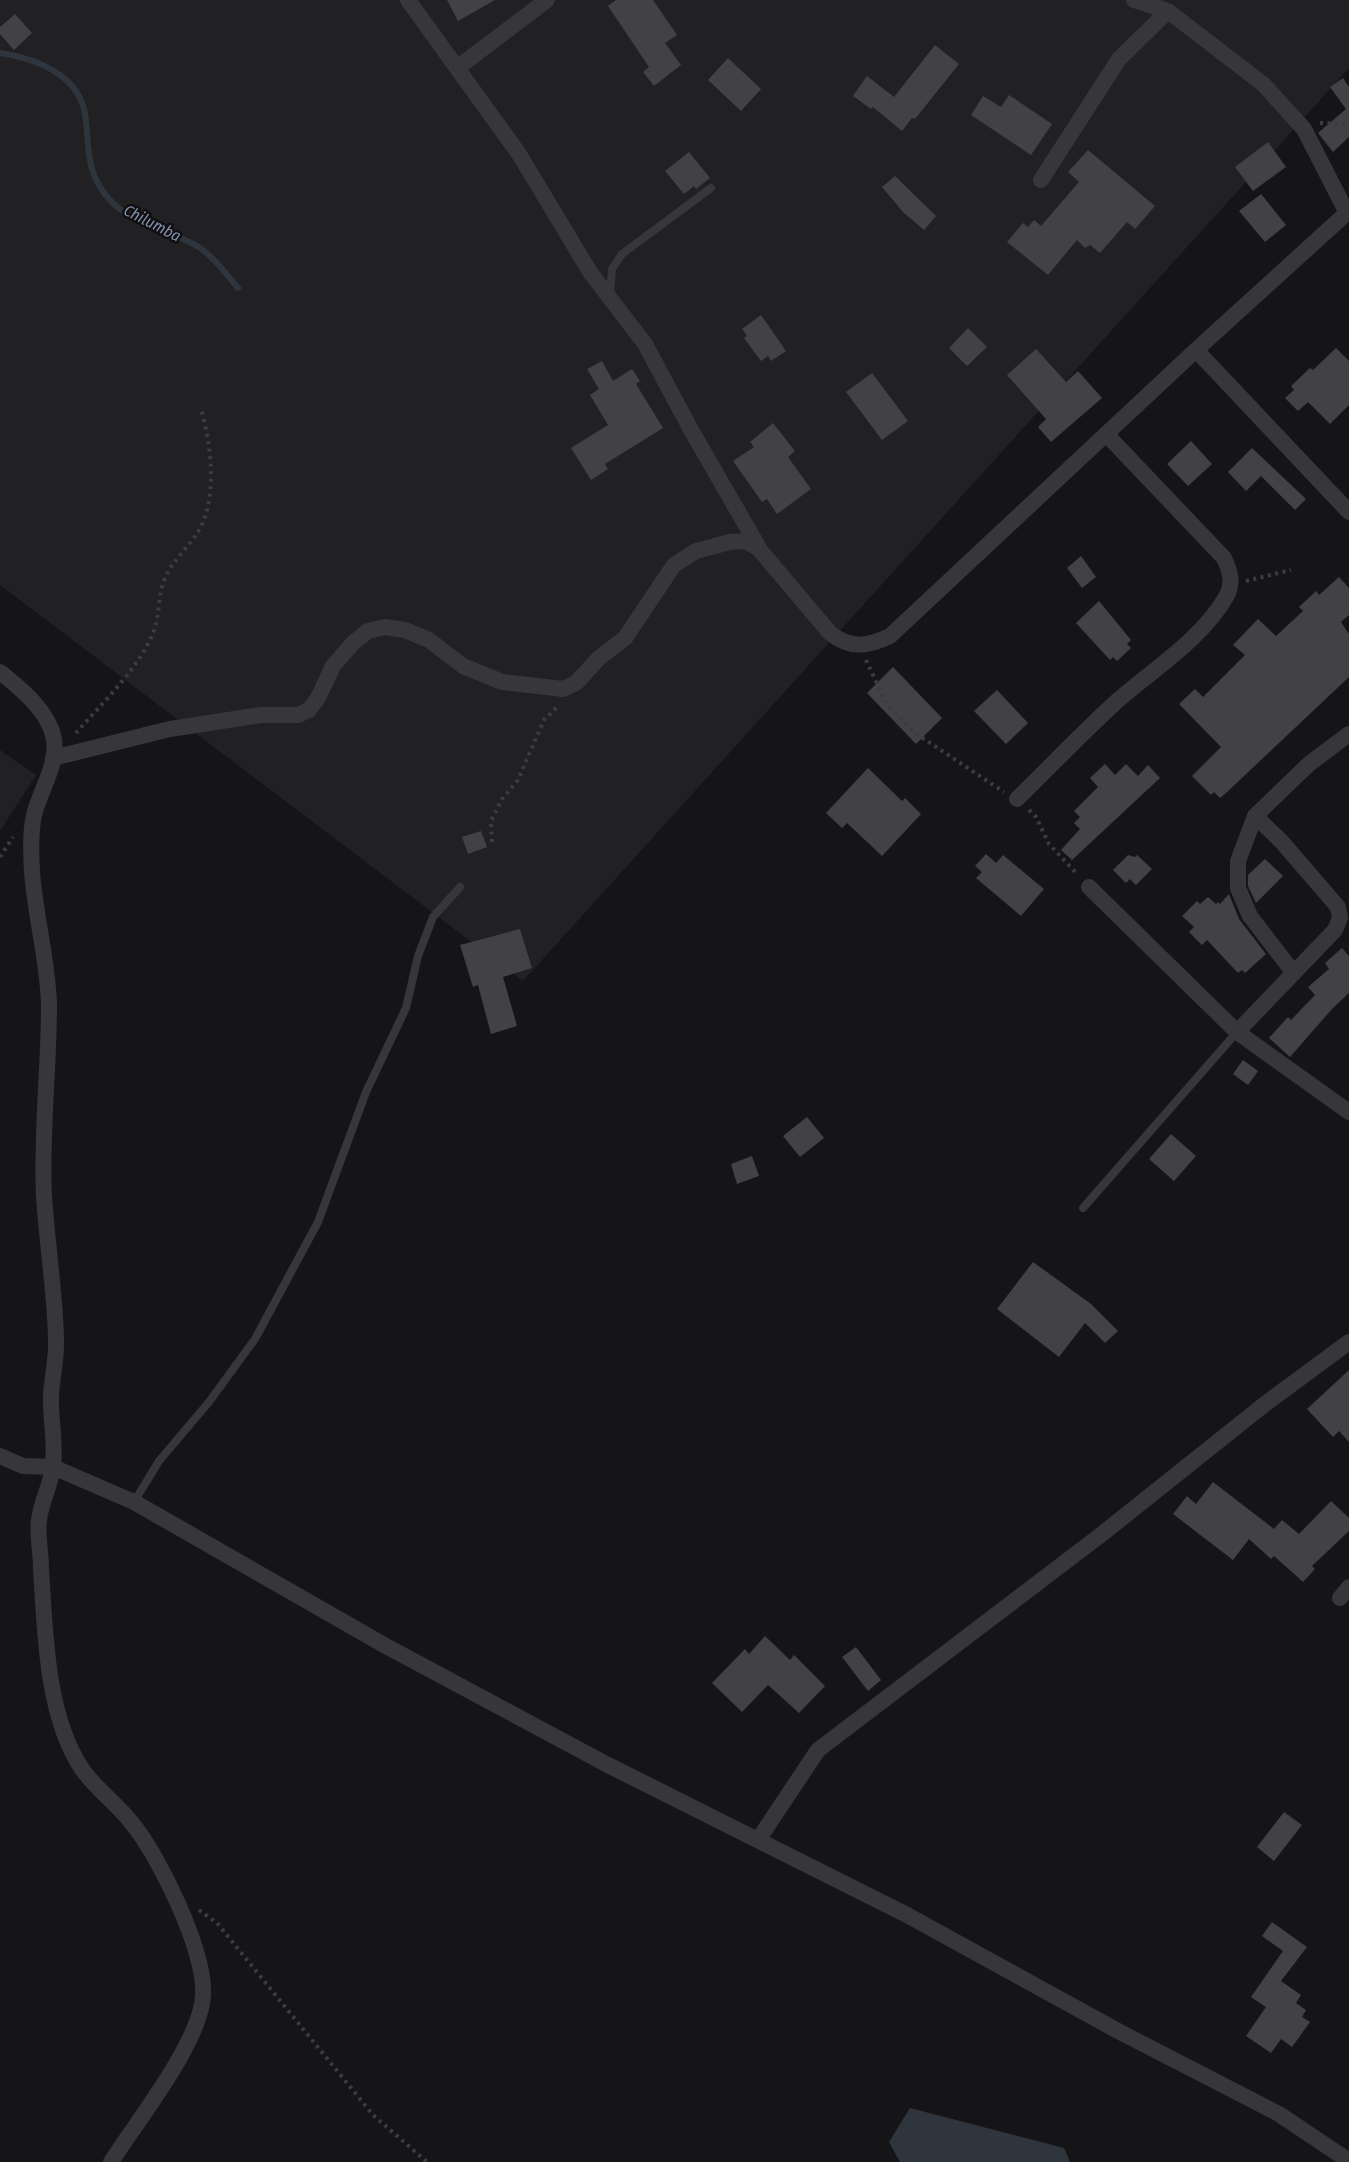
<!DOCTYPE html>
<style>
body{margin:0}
canvas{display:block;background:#151416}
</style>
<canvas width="1349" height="2162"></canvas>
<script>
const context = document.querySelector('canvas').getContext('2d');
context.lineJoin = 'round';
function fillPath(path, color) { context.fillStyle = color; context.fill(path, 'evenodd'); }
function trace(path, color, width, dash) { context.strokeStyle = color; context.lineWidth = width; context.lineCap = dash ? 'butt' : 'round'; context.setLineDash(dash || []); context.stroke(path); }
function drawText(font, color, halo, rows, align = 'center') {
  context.font = font + ' "Fira Sans Condensed",sans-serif'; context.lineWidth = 5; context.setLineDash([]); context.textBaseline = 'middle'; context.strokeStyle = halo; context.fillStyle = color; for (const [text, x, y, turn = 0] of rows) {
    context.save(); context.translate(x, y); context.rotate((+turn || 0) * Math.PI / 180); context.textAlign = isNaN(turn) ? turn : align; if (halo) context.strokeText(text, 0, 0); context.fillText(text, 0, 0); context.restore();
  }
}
const built = new Path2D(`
 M0,0H1349V68L523,981L0,585Z
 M0,750L36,775L0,831Z`);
const water = new Path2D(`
 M910,2108L1064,2148L1070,2162H900L889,2142Z`);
const stream = new Path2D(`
 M0,53C38,59 83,76 86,121C89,151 87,174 108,198C131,225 171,229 200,248C215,258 227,275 238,288`);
const building = new Path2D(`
 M447,0H495L458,21Z
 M616,0H653L677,35L665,43L681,65L654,86L643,72L649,67L608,6Z
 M15,14L32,33L14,50L0,34V27Z
 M935,45L959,64L915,119L912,118L902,131L873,107L871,109L853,96L867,76L894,97Z
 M728,58L761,89L741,111L708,80Z
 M1343,78L1349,87V137L1333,152L1318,133L1346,109L1330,87Z
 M1009,95L1052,124L1031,155L971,115L983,96L1001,107Z
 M1268,142L1286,167L1253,191L1235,167Z
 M1088,150L1155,206L1135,229L1127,222L1100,253L1090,245L1085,248L1077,240L1048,275L1007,242L1023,223L1028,227L1034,220L1041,226L1079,182L1068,172Z
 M689,152L710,178L696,189L694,186L684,194L665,171Z
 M895,176L936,216L924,230L903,212L882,187Z
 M1261,194L1286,225L1265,242L1239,211Z
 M761,315L786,351L771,361L768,356L761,361L744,338L747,336L742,329Z
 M968,328L987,347L967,366L949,348Z
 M1336,348L1349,361V405L1330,424L1308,402L1298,411L1285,398L1294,390L1291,386L1310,368L1313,370Z
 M1036,349L1066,382L1078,371L1102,398L1051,442L1038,427L1046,419L1007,375Z
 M602,361L613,381L632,369L640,381L636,384L663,428L605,464L608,469L591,480L571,448L608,425L590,395L599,389L587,369Z
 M872,373L908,421L882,440L846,392Z
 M773,423L795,451L788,457L811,489L777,514L767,499L762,502L733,461L754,447L750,442Z
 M1191,441L1212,464L1188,486L1167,464Z
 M1252,448L1306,499L1295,510L1261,476L1246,491L1228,472Z
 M1081,556L1096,577L1082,588L1067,568Z
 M1339,577L1349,588V615L1341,622L1349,634V677L1226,793L1220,798L1214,792L1211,795L1192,776L1221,747L1179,704L1195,689L1203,697L1245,655L1233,645L1258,619L1276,636L1303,611L1299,607L1316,591L1319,595Z
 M1099,601L1131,640L1127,644L1131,648L1117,661L1113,657L1110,660L1076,623Z
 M893,667L942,718L916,744L867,693Z
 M997,690L1028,723L1006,744L974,711Z
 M1105,764L1115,775L1126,764L1138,776L1148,765L1160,778L1072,860L1061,850L1080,829L1074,823L1080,817L1074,811L1098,787L1090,778Z
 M868,768L902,801L905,798L921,814L882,856L847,823L842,828L826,813Z
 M481,831L487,847L468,854L462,837Z
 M986,854L996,863L1003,855L1044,889L1021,916L976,878L982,872L975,866Z
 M1128,855L1135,857L1137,855L1152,869L1136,885L1130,879L1126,883L1113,870Z
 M1265,859L1283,876L1256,903L1248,886V875Z
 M1229,894L1239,919L1266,954L1245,973L1242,970L1238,973L1207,940L1202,945L1189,932L1194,927L1182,916L1197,901L1200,904L1208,897L1216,904L1218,902L1220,904Z
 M520,929L532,968L503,977L517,1026L491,1034L478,985L473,987L460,945Z
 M1342,948L1349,956V993L1332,1009L1290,1057L1269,1038L1288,1017L1291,1020L1315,995L1308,987L1329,969L1325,963Z
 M1243,1060L1258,1071L1248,1085L1233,1074Z
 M807,1117L824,1138L800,1157L783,1136Z
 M1171,1134L1196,1156L1174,1181L1149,1159Z
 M752,1156L759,1176L737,1184L731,1164Z
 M1033,1262L1091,1304L1118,1331L1105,1343L1085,1323L1059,1357L997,1309Z
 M1349,1370V1442L1339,1431L1333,1437L1307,1409Z
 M1213,1482L1274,1529L1282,1520L1299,1534L1331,1501L1349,1518V1531L1312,1566L1315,1569L1303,1582L1274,1556L1271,1559L1249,1539L1233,1560L1173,1514L1187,1496L1196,1504Z
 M765,1636L790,1660L794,1655L825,1686L799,1713L768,1685L742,1712L712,1683L745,1649L749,1654Z
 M856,1647L881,1680L868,1691L842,1657Z
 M1284,1812L1302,1825L1274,1861L1257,1847Z
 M1272,1922L1307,1947L1281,1981L1301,1995L1296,2003L1306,2010L1302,2017L1310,2022L1292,2047L1281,2039L1271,2053L1246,2036L1266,2007L1251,1997L1283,1951L1262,1936Z`);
const path = new Path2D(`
 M1320,123L1349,124
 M1246,581L1291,570
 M866,660L886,703L915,733L1004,792
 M76,733C101,704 144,664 155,627C160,612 158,593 165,578C173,560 189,547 199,530C218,498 211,443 201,409
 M1029,810L1036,817L1049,844L1078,875
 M492,842L491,821L502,799L518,780L544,720L557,707
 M0,857L13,837
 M199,1910L217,1923L373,2115L427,2162`);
const lane = new Path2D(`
 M610,295L612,269L622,254L711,188
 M1083,1208L1237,1032
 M134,1502L159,1461L209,1402L255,1339L318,1222L366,1092L406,1008L418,956L433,917L460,887`);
const street = new Path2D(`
 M408,0L519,154L590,272L645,344L690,428L759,548
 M1134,0L1168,11L1263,84L1304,129L1347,213
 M457,68L547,0
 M1041,180L1119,59L1168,11
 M1196,350L1349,512
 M0,672C21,689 49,711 54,739C58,766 40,790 34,815C30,833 31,853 32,871C35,916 48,960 49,1005C49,1069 41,1133 44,1196C47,1244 55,1291 56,1339C57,1358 52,1376 51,1395C50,1418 56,1443 53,1466C51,1485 41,1502 39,1520C37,1535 41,1553 41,1568C45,1630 46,1716 82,1769C95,1788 116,1803 131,1822C159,1855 206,1952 203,1996C200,2043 137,2121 111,2162
 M53,758L170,729L261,715H298L309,710L318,698L333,666L353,643L368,631L385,627L405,630L429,640L463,666L502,682L563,689L576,683L599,658L625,638L674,565L696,551L730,542L746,541L759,549L830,633C850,649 867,647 890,636L1196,350L1349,211
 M1017,799C1050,767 1082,733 1116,702C1152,670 1201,640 1226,597C1234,583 1230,571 1224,558L1106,434
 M1089,887L1237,1032L1349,1112
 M1293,972L1250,916L1238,888V861L1255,816L1309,764L1349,734
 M1237,1032L1335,930L1340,918L1338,907L1281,841L1255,816
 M0,1456L23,1466L53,1467L134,1502L384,1645L606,1764L907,1915L1118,2031L1279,2114L1349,2161
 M1340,1598L1349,1587
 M758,1840L818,1750L1102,1534L1265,1404L1349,1342`);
const waterNames = [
 ["Chilumba",152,224,27]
];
fillPath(built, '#212123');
fillPath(water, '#2f353d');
trace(stream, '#2f353d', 6);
fillPath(building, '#424246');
trace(path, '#3c3c41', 4, [3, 4.5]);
trace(lane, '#36363b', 8);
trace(street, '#36363b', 16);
drawText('italic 16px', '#8291ac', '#100f11', waterNames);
</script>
